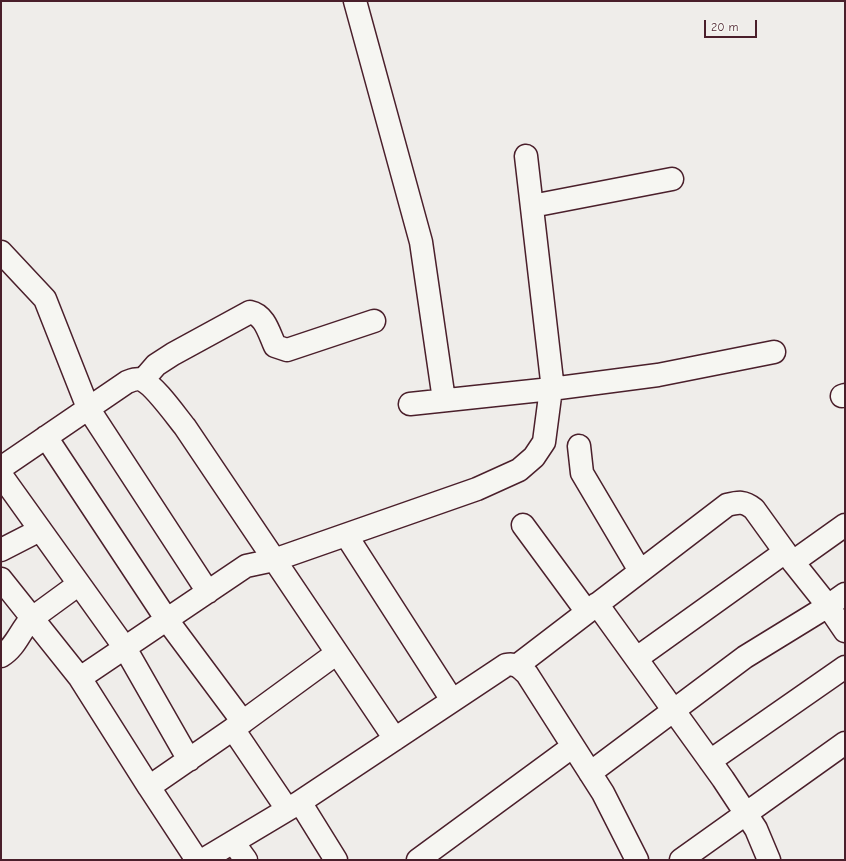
<!DOCTYPE html>
<style>
body{margin:0}
#map{position:relative;width:846px;height:861px;overflow:hidden;background:#efedea;font-family:"Comic Neue",sans-serif}
canvas{display:block}
.frame{position:absolute;inset:0;border:2px solid #4a1f2b;pointer-events:none}
.scale{position:absolute;left:704px;top:20px;width:53px;height:18px;box-sizing:border-box;border:2px solid #4a1f2b;border-top:0;padding-left:5px;font-size:12px;line-height:14px;white-space:nowrap;color:#4a1f2b;-webkit-text-stroke:3px #f6f6f2;paint-order:stroke}
</style>
<div id="map">
<canvas width="846" height="861"></canvas>
<div class="frame"></div>
<div class="scale">20 m</div>
</div>
<script>
const context = document.querySelector('canvas').getContext('2d');
context.lineJoin = 'round';
function trace(path, color, width, dash) { context.strokeStyle = color; context.lineWidth = width; context.lineCap = dash ? 'butt' : 'round'; context.setLineDash(dash || []); context.stroke(path); }
const minor = new Path2D(`
 M355,1L421,242L444,400
 M532,206L672,179
 M1,252L45,299L88,408L208,592
 M143,380L156,365L173,354L250,312C265,315 269,333 275,346L287,350L374,321
 M842,396L845,395
 M410,404L551,389L658,375L774,352
 M46,437L167,620L243,722
 M579,446L582,473L640,571
 M1,468L127,382C132,380 137,378 142,380C154,385 176,416 185,427L395,739
 M1,475L125,648L189,760
 M523,525L587,612
 M346,535L452,700
 M1,550L40,530
 M793,562L845,525
 M1,579L80,678L149,787L233,729
 M597,604L723,779L756,829L769,860
 M1,656C16,647 20,631 31,619L79,584
 M637,658L785,552
 M518,665L727,505C739,502 744,501 754,509L785,552L828,606L845,594
 M80,678L246,566L274,560L477,489L519,470L534,457L544,442L552,381L526,156
 M710,761L845,667
 M590,773L745,657L828,606L845,631
 M149,787L197,860
 M300,802L506,665C516,663 520,667 527,674L603,793L637,860
 M287,809L233,729L337,653
 M233,842L246,860
 M203,860L300,802L336,860
 M418,860L572,747
 M681,860L845,743`);
trace(minor, '#4a1f2b', 25);
trace(minor, '#f6f6f2', 22);
</script>
